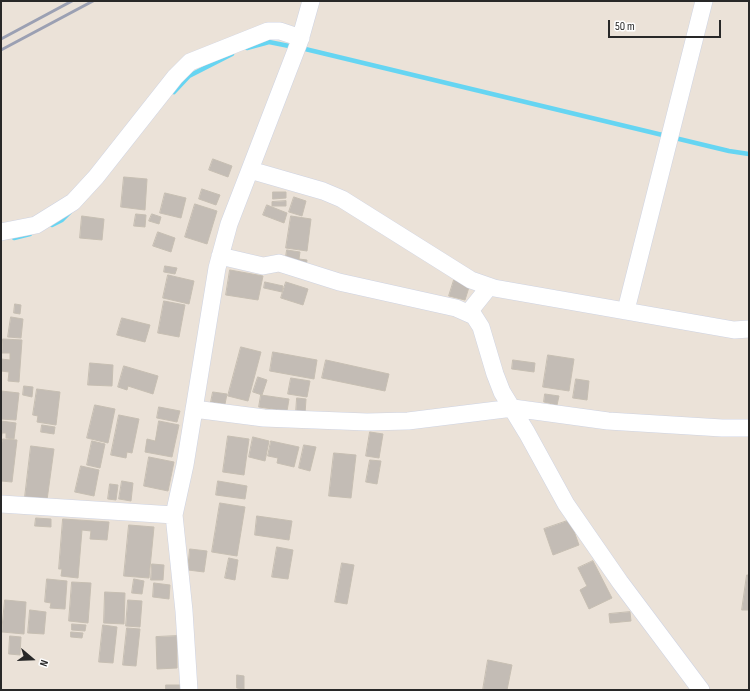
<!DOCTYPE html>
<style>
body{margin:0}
#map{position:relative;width:750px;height:691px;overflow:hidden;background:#ebe2d8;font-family:"Sofia Sans Condensed",sans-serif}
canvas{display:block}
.frame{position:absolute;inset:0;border:2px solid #282828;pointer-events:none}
.north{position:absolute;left:12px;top:639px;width:40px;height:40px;-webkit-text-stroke:3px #fff;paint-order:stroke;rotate:109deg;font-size:11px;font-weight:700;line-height:16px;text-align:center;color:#282828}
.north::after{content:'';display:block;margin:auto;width:14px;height:18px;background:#282828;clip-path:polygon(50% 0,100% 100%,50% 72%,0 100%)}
.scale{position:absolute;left:608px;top:20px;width:113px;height:18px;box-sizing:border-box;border:2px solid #282828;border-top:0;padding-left:5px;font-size:12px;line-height:14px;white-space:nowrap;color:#282828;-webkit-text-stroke:3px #fff;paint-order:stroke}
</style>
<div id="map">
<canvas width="750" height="691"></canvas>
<div class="frame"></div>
<div class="north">N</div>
<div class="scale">50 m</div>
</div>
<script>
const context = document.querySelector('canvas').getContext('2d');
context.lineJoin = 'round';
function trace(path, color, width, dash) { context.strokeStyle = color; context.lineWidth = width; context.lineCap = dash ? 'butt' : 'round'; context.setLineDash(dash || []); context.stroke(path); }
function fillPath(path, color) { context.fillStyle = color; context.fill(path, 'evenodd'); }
const stream = new Path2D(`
 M247,48L269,42L294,47
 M301,48L729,151L749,154
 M174,92L189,76L232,54
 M52,225L62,220L70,212
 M14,238L30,234`);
const building = new Path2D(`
 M213,159L232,166L228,177L209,170Z
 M124,177L147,179L145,210L121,207Z
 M202,189L220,195L216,205L199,199Z
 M273,192H286V198L273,199Z
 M165,193L186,198L181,218L160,213Z
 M294,197L306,201L302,216L289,212Z
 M286,201V206H272V202Z
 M195,204L217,211L207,244L185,237Z
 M267,205L287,213L284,223L263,215Z
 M136,214L146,215L145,227L134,226Z
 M152,214L161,217L159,224L149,221Z
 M82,216L104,219L102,240L80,238Z
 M291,216L311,219L307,251L286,248Z
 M158,232L175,238L171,252L153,246Z
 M287,250L300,252L299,259L307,260L306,267L285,263Z
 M165,266L177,268L175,274L164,272Z
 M230,270L263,276L258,300L226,295Z
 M168,275L194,281L189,304L163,298Z
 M454,280L470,284L465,300L449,296Z
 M265,282L283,286L282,292L264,288Z
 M286,282L308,289L303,305L281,298Z
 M164,301L185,305L179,337L158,333Z
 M15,304L21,305L20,314L14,313Z
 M11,317L23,319L21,338L8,337Z
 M122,318L150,325L145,342L117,335Z
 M3,339L22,340L19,382L8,381L9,372L1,371V359L10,360V353H2Z
 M241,347L261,352L248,401L228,396Z
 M273,352L317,360L314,379L270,371Z
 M548,355L574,359L569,391L543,387Z
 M326,360L389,374L385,391L322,378Z
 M513,360L535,363L534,372L512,369Z
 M90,363L113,365L112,386L88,385Z
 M124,366L158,376L153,394L128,386L127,390L118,387Z
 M258,377L267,380L262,395L253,392Z
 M291,378L310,381L307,397L288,394Z
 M576,379L589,381L587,400L573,398Z
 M24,386L33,387L32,397L23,395Z
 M37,389L60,392L56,425L37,422L38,416L33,415Z
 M1,391L19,393L16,420L1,419Z
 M213,392L227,394L225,404L211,402Z
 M545,394L559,396L557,405L544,402Z
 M261,395L289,399L287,411L259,407Z
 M297,398L306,399L305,414L296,413Z
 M95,405L115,409L108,443L87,438Z
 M159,407L180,411L177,422L157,418Z
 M119,415L139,419L132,453L127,452L126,458L111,455Z
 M1,421L16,423L14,439L6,438V433H2L1,441Z
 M159,421L179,425L172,457L145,452L147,439L155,441Z
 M42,425L55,427L54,434L41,432Z
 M370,432L383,434L379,458L366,456Z
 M228,436L249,439L244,475L223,472Z
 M253,437L269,441L265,461L249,457Z
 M3,439L17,440L12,482L1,481V446Z
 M92,441L105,444L100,468L87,465Z
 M271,441L299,447L294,467L277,463L278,458L268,456Z
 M304,445L316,447L310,471L299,468Z
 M31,446L54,449L47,500L25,497Z
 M334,453L356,455L351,498L329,496Z
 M149,457L174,462L168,491L144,486Z
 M370,460L381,461L377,484L366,482Z
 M81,466L99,470L94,496L75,492Z
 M122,481L133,483L131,501L119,499Z
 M218,481L247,486L245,499L216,495Z
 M110,484L118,485L116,500L108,499Z
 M220,503L245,507L237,556L212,552Z
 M257,516L292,521L289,540L255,535Z
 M36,518L51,519V527L35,526Z
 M63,519L109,522L107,540L90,539L91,531L82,530L78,578L61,576L62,569H59Z
 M570,520L579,545L553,555L544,529Z
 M129,525L154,527L149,578L124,576Z
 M277,547L293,550L288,579L272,577Z
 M190,549L207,551L204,572L188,570Z
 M229,558L238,560L235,580L225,578Z
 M593,561L612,598L589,609L580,590L587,586L578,568Z
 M342,563L354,565L347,604L335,602Z
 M152,564L164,565L163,580H151Z
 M747,575H749V610H742Z
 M47,579L67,581L65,609L50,608L51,603L45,602Z
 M134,579L144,581L142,594L132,593Z
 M72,582L91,583L88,623L69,621Z
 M154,583L170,585L169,599L153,597Z
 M105,592L125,593L124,624L104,623Z
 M5,600L26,602L24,634L2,632Z
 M128,600L142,601L140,627L126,626Z
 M30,610L46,612L44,634L28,633Z
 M630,612L631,621L610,623L609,614Z
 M72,624L86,625L85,631L72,630Z
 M103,625L117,627L113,663L99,662Z
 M127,628L140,629L136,666L123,665Z
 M71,632L83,633L82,638L71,637Z
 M10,636L21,637L20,655L9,654Z
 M177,636V668L157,669L156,637Z
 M488,660L512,665L507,690H483Z
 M237,675L244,676V689L237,688Z
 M166,685H180V690H166Z`);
const minor = new Path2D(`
 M250,170L323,191L342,199L471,280L494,288L734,330L749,329
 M1,232L36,225L73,202L96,177L175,77L190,62L268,31H280L301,38
 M220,256L263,266L279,263L339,282L456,308L474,316L481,327L495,374L502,392L527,433L566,504L620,582L701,690
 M626,310L704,1
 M469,312L489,287
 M194,409L264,418L367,422L408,421L513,408L608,421L722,428H749
 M1,504L174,515
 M189,690L184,611L174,515L185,465L217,268L229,224L300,40L311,1`);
const rail = new Path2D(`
 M1,39L72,1
 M1,50L93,1`);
trace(stream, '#66d5f2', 4.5);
fillPath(building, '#c3bcb5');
trace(building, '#c6beb2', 1);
trace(minor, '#ced3e2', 18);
trace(minor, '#fff', 17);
trace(rail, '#9ba0b3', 3);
</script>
